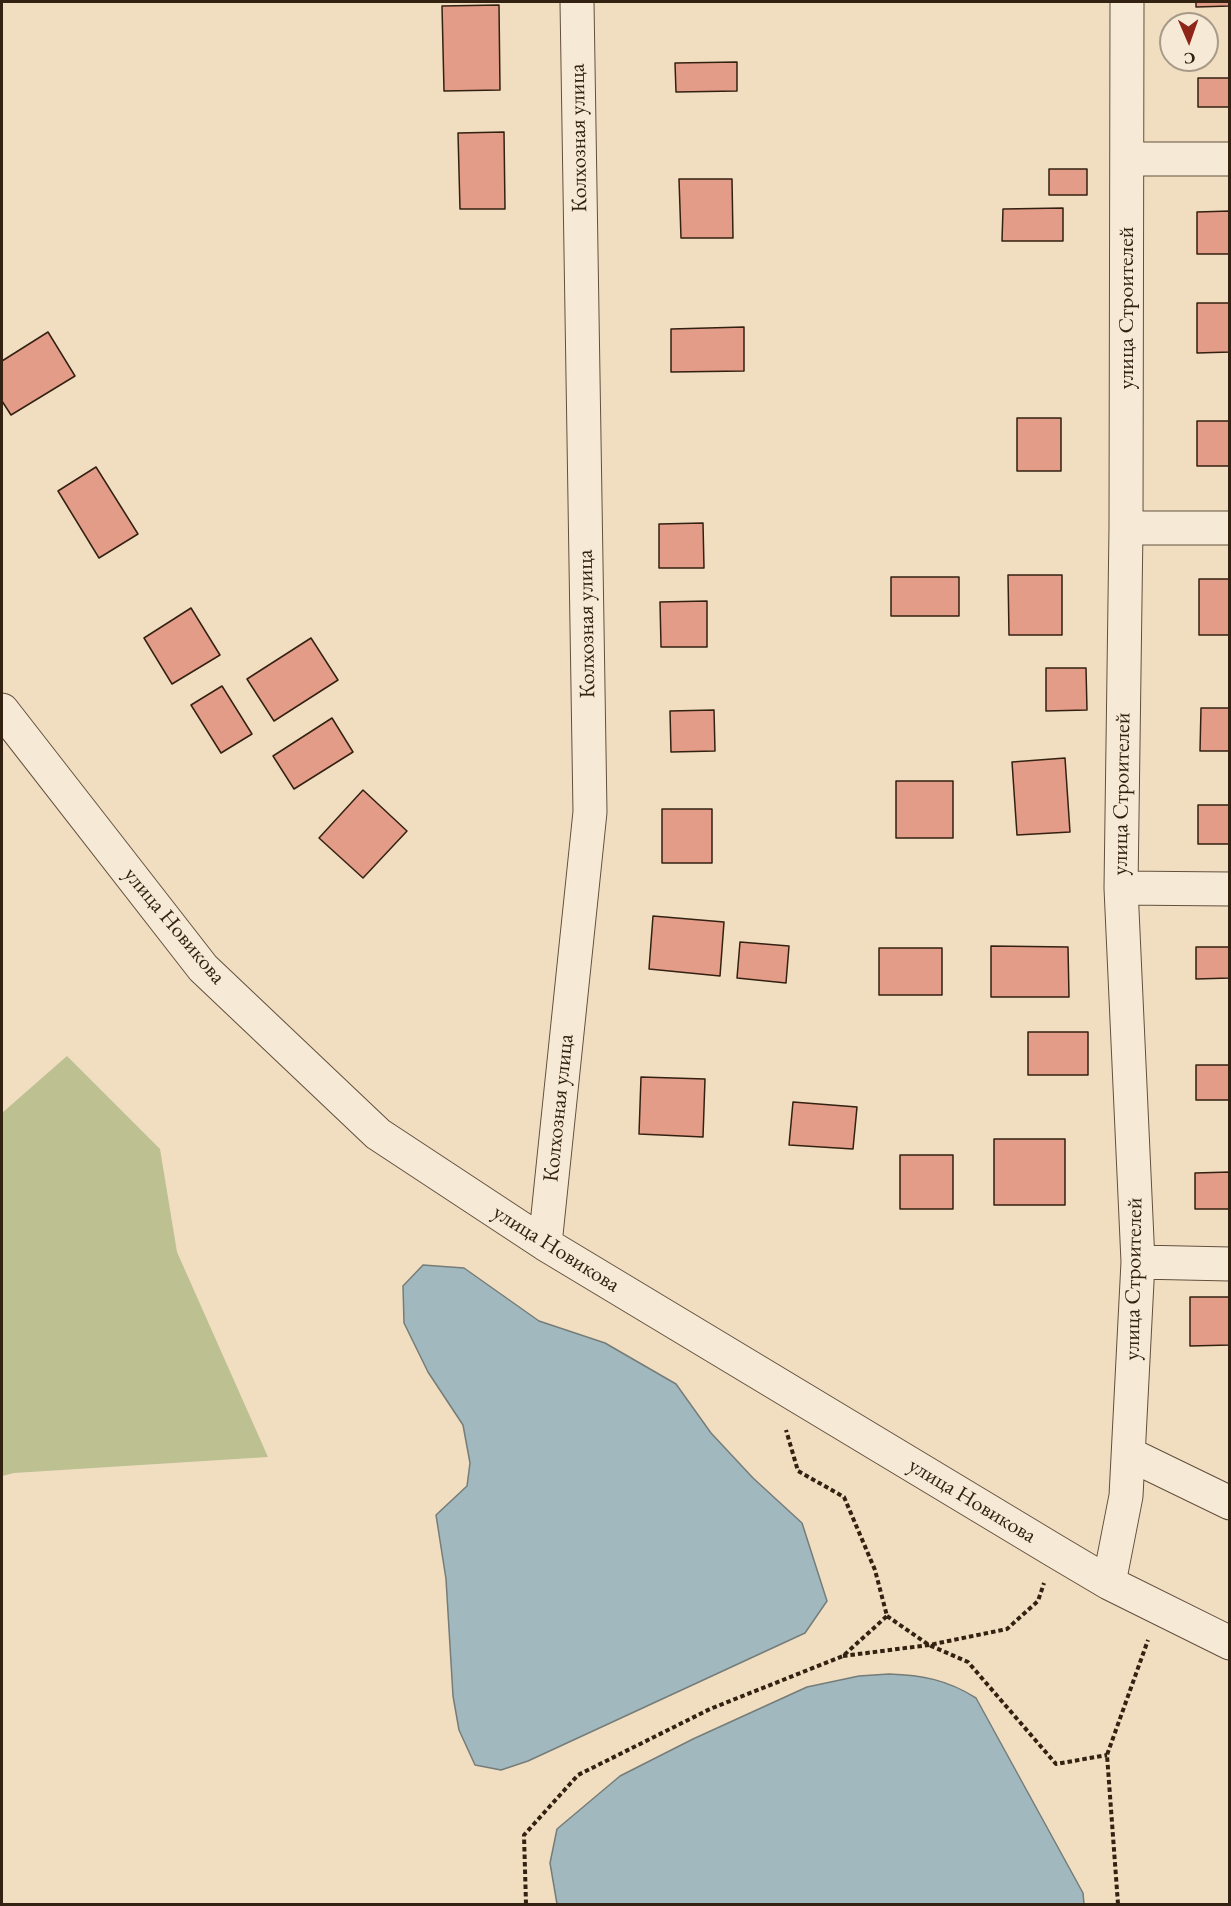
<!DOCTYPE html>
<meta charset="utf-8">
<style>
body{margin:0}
#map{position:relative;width:1231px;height:1906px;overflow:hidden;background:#f1dec1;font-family:"EB Garamond",serif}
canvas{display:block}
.frame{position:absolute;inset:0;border:3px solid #332111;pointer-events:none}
.north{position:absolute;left:1159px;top:12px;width:60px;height:60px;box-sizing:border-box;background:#f6ead7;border:2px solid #a89a88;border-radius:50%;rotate:178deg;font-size:16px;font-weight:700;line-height:24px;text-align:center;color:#332111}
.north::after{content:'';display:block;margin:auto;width:21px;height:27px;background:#8f2418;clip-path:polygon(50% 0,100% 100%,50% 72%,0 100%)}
</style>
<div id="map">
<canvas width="1231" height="1906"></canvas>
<div class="frame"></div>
<div class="north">С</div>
</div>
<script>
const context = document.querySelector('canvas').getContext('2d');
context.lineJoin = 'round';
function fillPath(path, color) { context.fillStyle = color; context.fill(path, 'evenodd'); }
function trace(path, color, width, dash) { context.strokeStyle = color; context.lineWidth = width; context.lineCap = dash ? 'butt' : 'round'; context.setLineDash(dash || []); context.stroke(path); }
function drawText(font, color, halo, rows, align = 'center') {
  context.font = font + ' "EB Garamond",serif'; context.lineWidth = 4.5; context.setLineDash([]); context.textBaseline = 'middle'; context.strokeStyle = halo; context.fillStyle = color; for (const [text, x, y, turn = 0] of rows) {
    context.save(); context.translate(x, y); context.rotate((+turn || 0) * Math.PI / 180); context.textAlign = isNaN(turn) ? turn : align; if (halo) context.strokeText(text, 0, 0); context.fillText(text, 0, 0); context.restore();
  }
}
const green = new Path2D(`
 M67,1056L160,1149L177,1252L268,1457L14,1473L2,1476V1113Z`);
const water = new Path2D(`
 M423,1265L464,1268L539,1321L605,1343L676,1384L711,1433L753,1478L802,1523L827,1601L805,1633L528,1761L501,1770L475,1765L459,1730L453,1696L446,1579L436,1515L467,1486L470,1463L463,1425L428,1372L404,1323L403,1286Z
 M889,1674C922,1675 948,1680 976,1698L1083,1893L1084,1904H557L550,1863L557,1829L620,1776L693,1739L807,1687L859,1676Z`);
const building = new Path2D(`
 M1196,2H1230V6L1196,7Z
 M499,5L500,90L444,91L442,6Z
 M737,62V91L676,92L675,63Z
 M1198,78H1230V107H1198Z
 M504,132L505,209H460L458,133Z
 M1049,169H1087V195H1049Z
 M679,179H732L733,238H681Z
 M1063,208V241H1002L1003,209Z
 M1230,211V254H1197V212Z
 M1197,303H1230V352L1197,353Z
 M744,327V371L671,372V329Z
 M48,332L75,376L11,415L2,401V361Z
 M1017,418H1061V471H1017Z
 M1197,421H1230V466H1197Z
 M96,467L138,534L99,558L58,491Z
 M703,523L704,568H659V524Z
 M1008,575H1062V635H1009Z
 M891,577H959V616H891Z
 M1199,579H1230V635H1199Z
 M707,601V647H661L660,602Z
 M191,608L220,655L172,684L144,638Z
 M311,638L338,680L274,721L247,679Z
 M1046,668H1086L1087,710L1046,711Z
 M222,686L252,734L221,753L191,705Z
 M1201,708H1230V751H1200Z
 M714,710L715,751L671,752L670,711Z
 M332,718L353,752L294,789L273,756Z
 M1065,758L1070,832L1017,835L1012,762Z
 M896,781H953V838H896Z
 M363,790L407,831L363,878L319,838Z
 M1198,805H1230V844H1198Z
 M662,809H712V863H662Z
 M653,916L724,922L720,976L649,969Z
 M740,942L789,946L786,983L737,978Z
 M991,946L1068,947L1069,997H991Z
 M1196,947H1230V978L1196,979Z
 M879,948H942V995H879Z
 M1028,1032H1088V1075H1028Z
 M1196,1065H1230V1100H1196Z
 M641,1077L705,1079L703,1137L639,1134Z
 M793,1102L857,1107L853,1149L789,1145Z
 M994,1139H1065V1205H994Z
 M900,1155H953V1209H900Z
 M1230,1172V1209H1195V1173Z
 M1190,1297H1230V1345L1190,1346Z`);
const path = new Path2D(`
 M887,1616L929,1645L968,1662L1056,1764L1107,1755
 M843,1656L929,1645L1007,1629L1038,1601L1044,1583
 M526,1904L524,1835L578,1775L710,1709L843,1656L887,1616L875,1570L844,1497L798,1471L786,1430
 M1118,1904L1107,1755L1148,1640`);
const minor = new Path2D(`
 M1127,159H1230
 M1126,528H1230
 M2,710L203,968L378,1134L545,1244L1055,1551L1109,1583L1230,1643
 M1121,888L1230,889
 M545,1244L590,812L577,2
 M1138,1262L1230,1264
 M1129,1454L1230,1503
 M1109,1583L1126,1496L1138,1262L1121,888L1126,528L1127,2`);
const streetNames = [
 ["Колхозная улица",579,138,-91],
 ["улица Строителей",1127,308,-90],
 ["Колхозная улица",587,624,-91],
 ["улица Строителей",1122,794,-89],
 ["улица Новикова",174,926,50],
 ["Колхозная улица",559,1108,-84],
 ["улица Новикова",556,1249,32],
 ["улица Строителей",1134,1279,-89],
 ["улица Новикова",972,1501,31]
];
fillPath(green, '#bdc091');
fillPath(water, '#a1b9be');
trace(water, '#757c79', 1.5);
fillPath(building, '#e39c88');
trace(building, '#332111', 1.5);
trace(minor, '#62503d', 35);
trace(path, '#332111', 4, [4.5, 3]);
trace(minor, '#f6ead7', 33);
drawText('22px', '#332111', '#f6ead7', streetNames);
</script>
